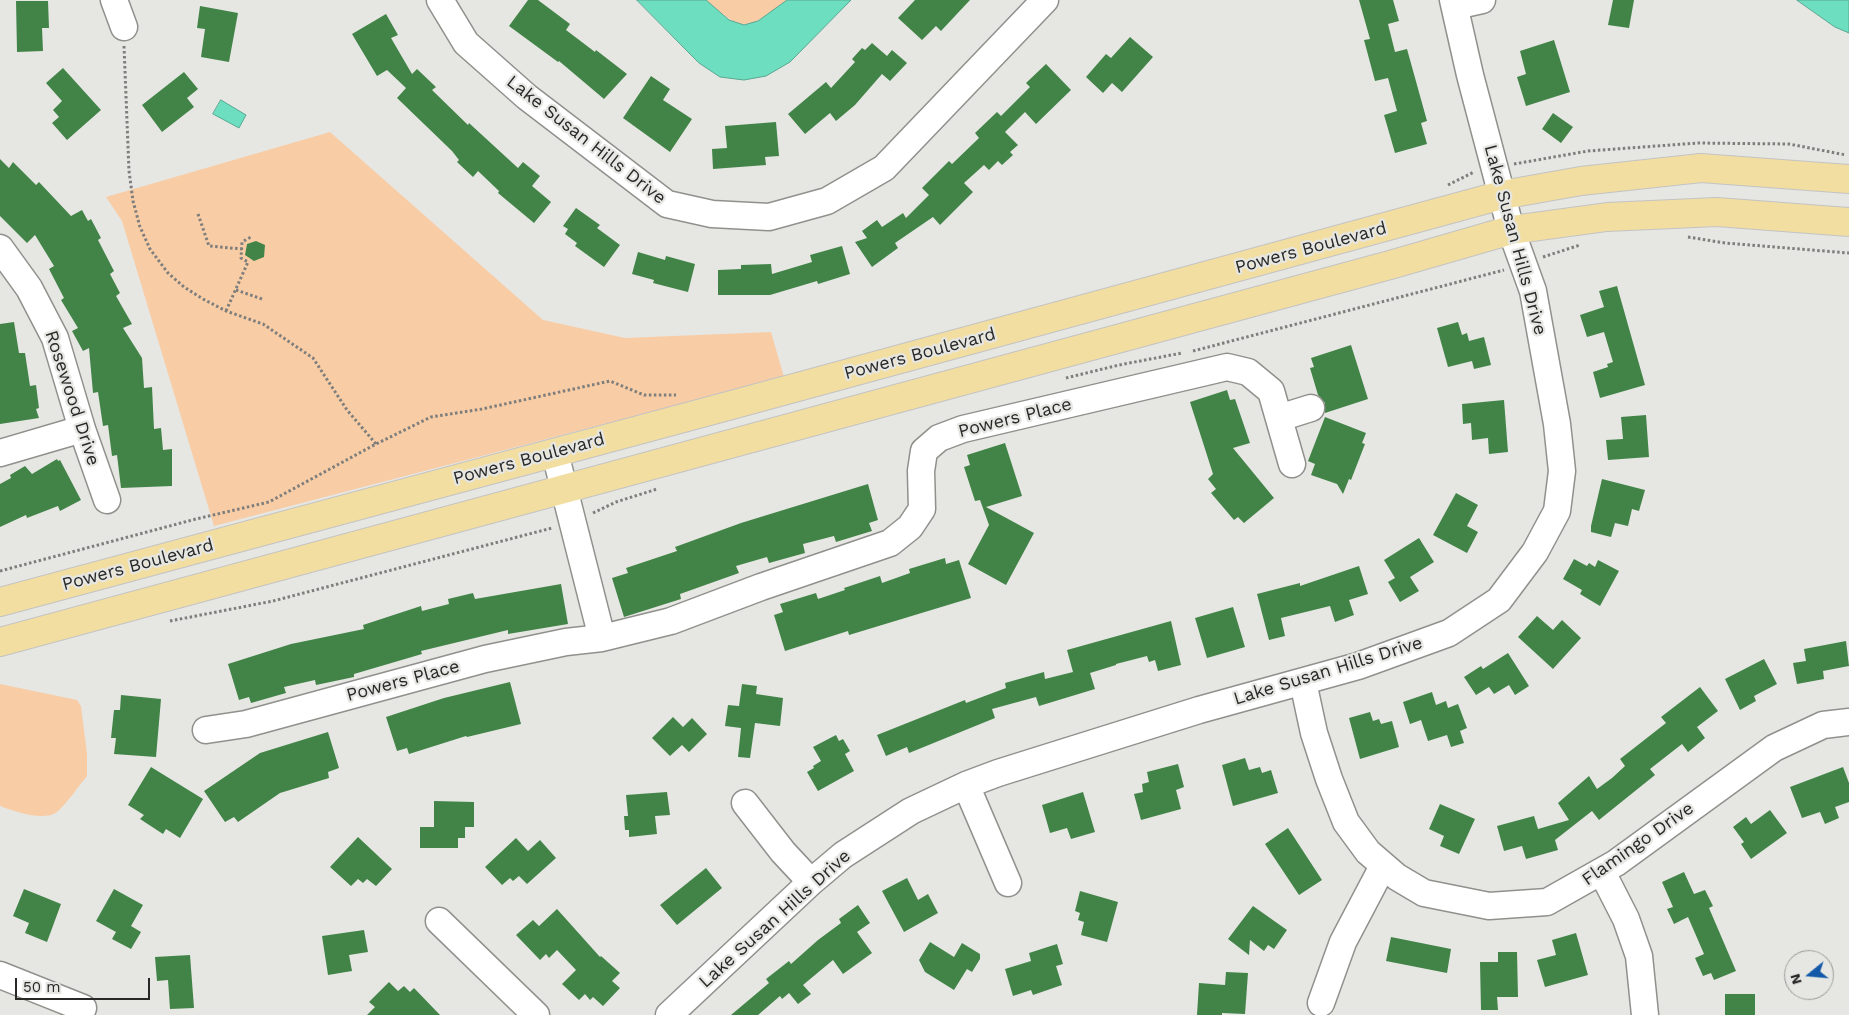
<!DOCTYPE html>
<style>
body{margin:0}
#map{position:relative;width:1849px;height:1015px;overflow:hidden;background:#e6e7e3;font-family:"Work Sans",sans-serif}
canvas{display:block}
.north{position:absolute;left:1784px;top:950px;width:50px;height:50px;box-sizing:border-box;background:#e6e7e3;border:1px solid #9a9b98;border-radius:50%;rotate:253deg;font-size:14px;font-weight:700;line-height:20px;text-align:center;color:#282827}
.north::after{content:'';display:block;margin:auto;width:18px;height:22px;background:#1359a8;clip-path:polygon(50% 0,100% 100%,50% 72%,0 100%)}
.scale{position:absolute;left:15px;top:978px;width:135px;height:22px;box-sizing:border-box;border:2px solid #282827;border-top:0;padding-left:6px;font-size:15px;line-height:18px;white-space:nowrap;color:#282827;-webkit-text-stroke:4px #e6e7e3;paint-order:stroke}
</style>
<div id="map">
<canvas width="1849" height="1015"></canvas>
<div class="north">N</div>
<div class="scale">50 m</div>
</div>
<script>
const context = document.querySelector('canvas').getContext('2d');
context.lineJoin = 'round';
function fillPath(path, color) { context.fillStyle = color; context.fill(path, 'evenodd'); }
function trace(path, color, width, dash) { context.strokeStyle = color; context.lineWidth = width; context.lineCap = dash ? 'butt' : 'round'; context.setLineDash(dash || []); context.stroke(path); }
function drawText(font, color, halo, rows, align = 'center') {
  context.font = font + ' "Work Sans",sans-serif'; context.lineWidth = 4.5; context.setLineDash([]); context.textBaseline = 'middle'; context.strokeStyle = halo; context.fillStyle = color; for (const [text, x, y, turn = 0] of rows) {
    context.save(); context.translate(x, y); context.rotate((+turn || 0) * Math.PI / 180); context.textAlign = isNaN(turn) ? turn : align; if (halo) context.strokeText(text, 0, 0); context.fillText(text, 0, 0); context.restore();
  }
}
const green = new Path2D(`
 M706,0H787C746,30 746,35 706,0Z
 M330,132L543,320L625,338L771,332L784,377L214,526L122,221L106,197Z
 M0,684L77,700L81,706L87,754V776C78,787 68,802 57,812C44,822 13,811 0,806Z`);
const water = new Path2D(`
 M637,0H706L729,20L744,25L758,21L787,0H851L790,62L766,76L744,80L720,77L699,63Z
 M1797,0H1849V33L1835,27Z
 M221,100L246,115L239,128L213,114Z`);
const building = new Path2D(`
 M528,0H538L570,24L566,30L595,52L596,50L627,74L604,99L559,61L558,62L509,26Z
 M915,0H970L941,31L936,26L922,40L898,18Z
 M1359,0H1393L1399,21L1388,24L1395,52L1407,49L1427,121L1421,123L1427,144L1395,153L1384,115L1397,111L1388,78L1375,81L1364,40L1370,39Z
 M1613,0H1634L1629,28L1608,25Z
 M16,1H48L49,28H42L43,51L17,52Z
 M200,6L238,13L229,62L201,57L205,29L197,28Z
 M386,14L398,35L391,38L412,74L417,69L436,87L432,90L468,125L469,123L518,168L523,162L540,176L532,186L551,202L534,223L498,193L499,191L478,171L473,177L457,162L459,160L452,151L397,98L406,88L387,70L377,76L352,34Z
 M1130,37L1153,57L1122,92L1112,83L1103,93L1086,77L1106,54L1111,58Z
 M1554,40L1570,92L1526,106L1517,77L1526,74L1520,51Z
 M872,43L887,56L892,50L907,63L890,81L882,74L855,105L836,121L830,113L805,134L788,114L826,82L831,88L855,62L852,59L862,48L865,50Z
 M1046,64L1071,90L1036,124L1025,112L1005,132L1018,145L1010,152L1013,155L1002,165L998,161L989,170L984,165L964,183L973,192L940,225L933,217L895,243L898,248L872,267L855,242L867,238L862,231L877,220L882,227L903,213L906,218L929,195L922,188L949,161L952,164L979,138L975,133L997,112L1001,116L1030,87L1026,83Z
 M63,68L101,110L67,140L52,123L59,117L53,110L62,101L46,83Z
 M184,72L198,89L187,98L194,107L162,132L142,105Z
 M651,76L670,89L663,100L692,119L670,152L623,118Z
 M1553,113L1573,127L1561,143L1542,129Z
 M776,122L779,156L765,157L766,165L713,169L712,149L727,148L725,126Z
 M0,159L9,168L13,162L36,185L39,182L71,216L82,210L88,221L91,219L101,238L98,240L114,271L110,274L120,293L116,296L132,324L123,328L142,358L144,388L152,387L154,429L161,428L163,450L172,449V486L121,488L117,455L112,456L108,425L103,426L98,392L93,393L89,348L83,351L72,331L78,328L61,300L64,298L49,269L54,266L35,235L27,243L0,216Z
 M576,208L600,225L597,228L620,245L604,267L575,246L577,243L565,234L568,229L563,226Z
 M256,241L265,245L264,257L254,261L245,255L247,244Z
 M842,246L850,274L818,284L817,281L770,295H718V270L741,269V265L771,264L772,274L812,262L810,255Z
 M638,252L665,260L666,256L695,264L688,292L653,283L654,280L632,274Z
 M1617,286L1645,385L1600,398L1593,372L1608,367L1607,364L1613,362L1604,332L1587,337L1580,315L1604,307L1599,291Z
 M14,322L19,353H25L30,386L36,385L39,408L36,409L39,418L0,424V324Z
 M1458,322L1462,335L1467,333L1469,341L1484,337L1491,365L1474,369L1472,361L1448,367L1437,328Z
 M1351,345L1368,399L1325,413V403L1318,395L1310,368L1314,367L1311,358Z
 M1227,390L1230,400L1235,399L1250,443L1233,448L1274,498L1244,523L1238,517L1234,520L1211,493L1216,489L1208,479L1213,474L1190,402Z
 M1504,400L1508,452L1489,454L1488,438L1472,440L1471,423L1463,424L1462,404Z
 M1646,415L1649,457L1608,460L1606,440L1623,439L1621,417Z
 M1325,417L1366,433L1362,443L1365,444L1351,480L1349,479L1343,494L1337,484L1311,475L1315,464L1308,461Z
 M1005,443L1022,496L986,507L1034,533L1006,585L968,564L989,525L980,500L975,501L964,467L970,465L967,455Z
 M57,459L58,461L60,460L81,500L60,511L58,506L27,518L26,515L0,527V484L11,478L10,475L25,466L32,474Z
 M1602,479L1645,490L1639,511L1632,509L1628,526L1615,523L1611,537L1591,532V526Z
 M868,484L878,520L869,523L872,531L836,542L834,536L803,544L805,553L769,563L767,557L736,566L739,573L680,594L681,599L624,617L612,578L628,573L626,568L677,551L675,547L741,523Z
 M1456,493L1478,505L1467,526L1478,532L1467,553L1433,535Z
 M1419,538L1434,562L1410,577L1419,591L1400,602L1388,582L1395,578L1384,560Z
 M945,558L946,564L959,560L971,598L849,635L848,631L785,651L774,615L783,612L780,604L816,593L818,599L845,590L844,588L880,576L882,583L910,573L909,569Z
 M1574,559L1587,566L1589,563L1595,567L1598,560L1619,571L1600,606L1580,594L1582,590L1563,579Z
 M1359,566L1368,594L1349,600L1354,615L1335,622L1330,606L1281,618L1285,636L1269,640L1257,594L1300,583V586Z
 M561,584L568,624L508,634V630L421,651L422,654L354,674V677L316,685L315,680L284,687L286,693L251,703L249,697L239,700L228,664L291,644L364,629L363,625L421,606L422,611L449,604L448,599L473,593L475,599Z
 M1233,607L1245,647L1207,658L1195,618Z
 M1537,616L1553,630L1562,620L1581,638L1553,669L1518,637Z
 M1171,621L1181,665L1158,671L1155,660L1149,662L1147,656L1116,664V665L1090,673L1095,689L1039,706L1036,697L992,709L995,718L909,753L907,747L886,756L877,735L965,700L966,703L1006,688L1005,683L1044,672L1045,679L1073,672L1067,650Z
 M1846,641L1849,666L1823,671L1824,679L1797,684L1793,663L1806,661L1804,649Z
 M1508,653L1529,686L1515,695L1509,685L1494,694L1489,687L1476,695L1464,677L1481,666L1483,669Z
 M1764,659L1777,684L1754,696L1756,701L1740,710L1725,679Z
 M510,682L521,724L467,737L466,736L409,754L407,748L397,751L386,717L444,698Z
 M742,684L757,686L756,694L783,698L780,726L755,723L750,758L738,757L741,728L725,726L728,705L739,706Z
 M1700,687L1718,711L1697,727L1705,738L1688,752L1682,744L1650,769L1655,775L1599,820L1592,811L1555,840L1558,850L1526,859L1522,846L1504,851L1497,826L1534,816L1538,829L1569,820L1558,803L1589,776L1597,789L1612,778L1625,766L1620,759L1666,723L1661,717Z
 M1432,692L1436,705L1446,701L1448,708L1458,704L1467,728L1460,731L1464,743L1451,747L1447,735L1428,741L1421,720L1410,724L1403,702Z
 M121,695L161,699L156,757L114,754L116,738H111L114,710H120Z
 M1370,712L1373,721L1379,719L1381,724L1392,721L1399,747L1360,759L1349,718Z
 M673,717L683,727L692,718L707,734L689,752L682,745L670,756L652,738Z
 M328,732L339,768L328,772L329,778L280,793L238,822L234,817L225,822L204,791L260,753Z
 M836,735L839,741L843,739L850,751L845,754L854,771L818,791L807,772L814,768L813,766L821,761L813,747Z
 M1245,758L1249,770L1260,767L1262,773L1271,770L1278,793L1233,806L1222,765Z
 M1178,764L1184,787L1176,790L1181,809L1141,820L1134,794L1143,792L1142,784L1149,782L1147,772Z
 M151,767L203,799L180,838L166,829L163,834L140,819L144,815L128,805Z
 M1843,767L1849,783V802L1835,807L1839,818L1825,824L1820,812L1802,818L1790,787Z
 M667,792L670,815L655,816L657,834L629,837V830H625L624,816H628L626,795Z
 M1083,792L1095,832L1071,839L1067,828L1050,833L1042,805Z
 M434,801L474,802V827H465V838H458V848H420V827H434Z
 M1440,804L1475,819L1459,854L1440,846L1444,836L1429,829Z
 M1770,810L1787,833L1751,859L1741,844L1744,842L1733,827L1746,817L1751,824Z
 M1288,828L1322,880L1299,895L1265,844Z
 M358,837L392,869L376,886L367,879L363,883L358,879L351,886L330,867Z
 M516,838L528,851L540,840L556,858L527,884L519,876L513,881L510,878L502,885L485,867Z
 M706,868L722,888L677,925L660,905Z
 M1684,872L1694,894L1705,890L1713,906L1709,908L1736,971L1714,980L1711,973L1703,976L1695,958L1704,954L1688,917L1674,924L1667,909L1673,907L1662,882Z
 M907,878L918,900L928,894L938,913L904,932L882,891Z
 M24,889L61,904L47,942L25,933L29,923L13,916Z
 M114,889L143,905L131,926L141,932L131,949L112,939L116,932L96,921Z
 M1080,891L1118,902L1107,942L1081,935L1084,922L1078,920L1080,913L1075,911Z
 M858,905L870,923L857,932L872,953L843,974L833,960L803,985L811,994L798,1004L789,993L782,999L780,996L758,1015H731L769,983L766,979L789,961L791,964L818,940L841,923L839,919Z
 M1253,906L1287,930L1274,949L1268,945L1264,951L1250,940L1249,955L1228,939Z
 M557,909L600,957L601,956L620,973L612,981L620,988L603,1006L593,997L590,1000L585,994L579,1000L562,984L576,970L557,950L549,958L546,954L540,960L516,935L533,920L539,926Z
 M364,930L368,952L349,955L352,971L328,975L322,936Z
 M1576,933L1588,975L1545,987L1537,960L1556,955L1552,940Z
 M1391,937L1451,949L1447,973L1386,961Z
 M930,942L954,957L962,943L980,954V959L972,972L967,969L954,990L925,972L919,960Z
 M1057,944L1063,964L1056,966L1062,985L1033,995L1031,990L1013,996L1005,969L1031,961L1029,953Z
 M1498,952H1517L1518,997H1497L1498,1010H1481L1480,962H1498Z
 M190,955L194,1008L170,1009L168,980L157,981L155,957Z
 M1226,972L1248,973L1245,1014L1222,1013V1015H1197L1199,983L1225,985Z
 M389,982L398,991L404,986L410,992L414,988L440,1015H367L375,1007L369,1002Z
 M1725,994H1755V1015H1725Z`);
const path = new Path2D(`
 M124,46L129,171L133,201L140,227L150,249L168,273L184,287L203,299L226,311L263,324L313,358L347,410L376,444
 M1514,164L1588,151L1698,143L1789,144L1846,155
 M1448,185L1474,172
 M198,214L209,246L242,249
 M1688,237L1725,243L1849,253
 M1543,257L1580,245
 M236,290L262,299
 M226,311L248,262L241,258L242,242L251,237
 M1193,351L1504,270
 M1066,378L1119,365L1182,353
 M593,513L616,502L657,489
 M0,571L196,519L269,502L376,444L431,417L482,409L610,381L644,395H676
 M170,621L273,601L552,528`);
const minor = new Path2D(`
 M114,0L124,27
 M440,0L466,43L527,97L667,204L712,214L769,217L827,201L884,168L1045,0
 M1455,6L1482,0
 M0,248L29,288L55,338L82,429L107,500
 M1279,418L1311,408
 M0,453L82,429
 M555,453L602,638
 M1303,682L1314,733L1329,779L1346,822L1368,852L1397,877L1424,893L1489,906L1547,902L1616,863L1774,748L1823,725L1849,722
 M206,730L246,724L485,659L566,642L602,638L671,621L761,587L890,543L910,527L922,509L921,471L924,451L939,438L963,429L1227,367L1248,372L1271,391L1292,464
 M966,785L1008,883
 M745,803L783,852L811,882
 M1602,872L1626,919L1639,956L1645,1015
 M439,921L536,1015
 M0,975L83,1008
 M1321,1003L1343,942L1383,866
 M669,1015L811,882L843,855L911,811L966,785L998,773L1199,710L1358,666L1449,633L1499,600L1535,552L1557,511L1562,471L1557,424L1533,291L1511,230L1470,75L1453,0`);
const major = new Path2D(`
 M0,602L728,406L1502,195L1581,181L1701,168L1849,179
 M0,642L1390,265L1511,230L1607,217L1717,212L1849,222`);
const streetNames = [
 ["Lake Susan Hills Drive",586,140,38],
 ["Lake Susan Hills Drive",1515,240,75],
 ["Powers Boulevard",1311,248,-15],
 ["Powers Boulevard",920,354,-15],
 ["Rosewood Drive",72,398,72],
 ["Powers Place",1015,418,-14],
 ["Powers Boulevard",529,459,-15],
 ["Powers Boulevard",138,565,-15],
 ["Lake Susan Hills Drive",1328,671,-17],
 ["Powers Place",403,681,-15],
 ["Flamingo Drive",1638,844,-35],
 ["Lake Susan Hills Drive",775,919,-42]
];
fillPath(green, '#f8cca5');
fillPath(water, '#6ddebf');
trace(water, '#58a791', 1);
fillPath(building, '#428448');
trace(minor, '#90918d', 29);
trace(major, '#c3c3c3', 30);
trace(path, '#7e7e7c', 3, [2.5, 2.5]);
trace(minor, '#fff', 26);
trace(major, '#f3dea1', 28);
drawText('18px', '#282827', '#e6e7e3', streetNames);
</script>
